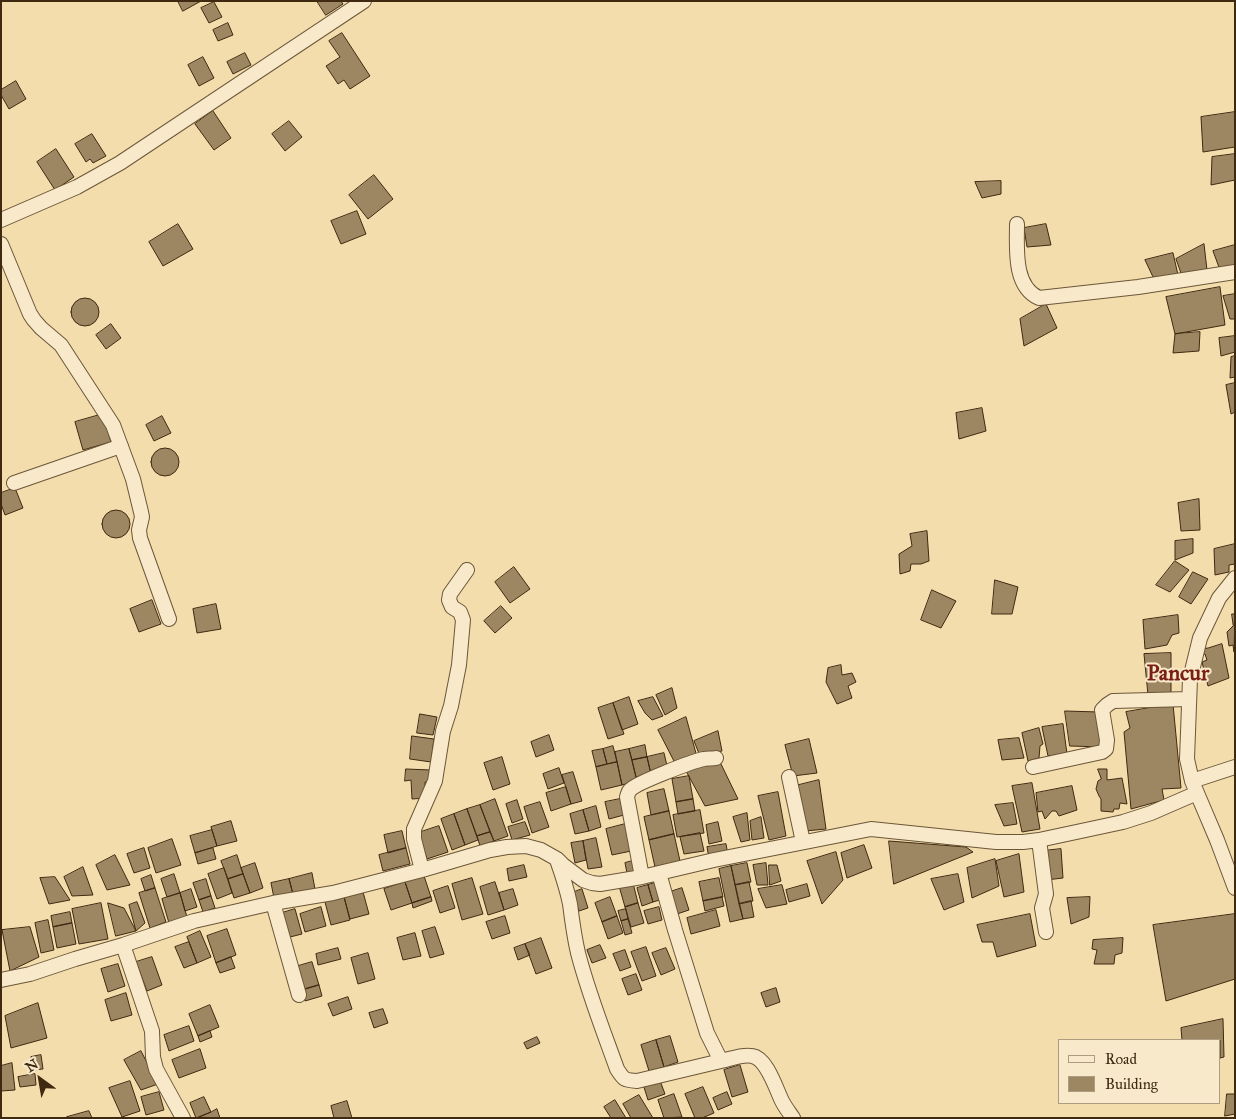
<!DOCTYPE html>
<style>
body{margin:0}
#map{position:relative;width:1236px;height:1119px;overflow:hidden;background:#f3ddad;font-family:"IM FELL Great Primer",serif}
canvas{display:block}
.frame{position:absolute;inset:0;border:2px solid #3f2911;pointer-events:none}
.legend{position:absolute;left:1058px;top:1039px;width:162px;height:65px;box-sizing:border-box;background:#f7e9ca;border:1px solid #ad9c80;margin:0;padding:6px 9px;list-style:none;font-size:15px;color:#3f2911}
.legend li{display:flex;align-items:center;gap:10px;height:25px}
.legend b{width:25px;border:1px solid #ad9c80}
.north{position:absolute;left:15px;top:1054px;width:50px;height:50px;-webkit-text-stroke:4px #f7e9ca;paint-order:stroke;rotate:328deg;font-size:14px;font-weight:700;line-height:20px;text-align:center;color:#3f2911}
.north::after{content:'';display:block;margin:auto;width:18px;height:22px;background:#3f2911;clip-path:polygon(50% 0,100% 100%,50% 72%,0 100%)}
</style>
<div id="map">
<canvas width="1236" height="1119"></canvas>
<div class="frame"></div>
<ul class="legend">
<li><b style="height:6px;background:#f7e9ca"></b>Road</li>
<li><b style="height:14px;background:#9d8762"></b>Building</li>
</ul>
<div class="north">N</div>
</div>
<script>
const context = document.querySelector('canvas').getContext('2d');
context.lineJoin = 'round';
function fillPath(path, color) { context.fillStyle = color; context.fill(path, 'evenodd'); }
function trace(path, color, width, dash) { context.strokeStyle = color; context.lineWidth = width; context.lineCap = dash ? 'butt' : 'round'; context.setLineDash(dash || []); context.stroke(path); }
function drawText(font, color, halo, rows, align = 'center') {
  context.font = font + ' "IM FELL Great Primer",serif'; context.lineWidth = 4; context.setLineDash([]); context.textBaseline = 'middle'; context.strokeStyle = halo; context.fillStyle = color; for (const [text, x, y, turn = 0] of rows) {
    context.save(); context.translate(x, y); context.rotate((+turn || 0) * Math.PI / 180); context.textAlign = isNaN(turn) ? turn : align; if (halo) context.strokeText(text, 0, 0); context.fillText(text, 0, 0); context.restore();
  }
}
const building = new Path2D(`
 M178,1H201L183,11Z
 M317,1H341L343,4L326,15Z
 M214,2L222,17L209,23L201,8Z
 M228,23L233,35L218,41L213,30Z
 M342,33L370,76L350,89L344,80L338,84L326,66L340,57L329,41Z
 M245,53L251,65L233,74L227,62Z
 M203,57L214,78L199,86L188,65Z
 M16,81L26,99L9,109L1,95V90Z
 M213,111L231,138L214,150L195,124Z
 M1235,112V147L1203,152L1201,117Z
 M289,121L302,137L285,151L272,134Z
 M92,134L106,156L93,163L90,159L86,162L75,144Z
 M56,149L74,177L55,190L37,162Z
 M1235,154V180L1211,185L1212,157Z
 M374,175L393,199L368,219L349,195Z
 M1001,181V194L982,198L975,182Z
 M357,211L366,234L341,244L331,221Z
 M178,224L193,249L163,266L149,242Z
 M1046,224L1051,245L1027,247L1024,228Z
 M1204,244L1207,270L1182,276L1176,259Z
 M1235,245V267L1220,270L1213,251Z
 M1173,253L1178,275L1154,279L1145,260Z
 M1220,287L1225,325L1175,334L1166,297Z
 M1235,294V319H1230L1223,296Z
 M71 312a14 14 0 1 1 28 0a14 14 0 1 1-28 0Z
 M1046,304L1057,328L1024,346L1020,319Z
 M111,324L121,338L106,349L96,335Z
 M1200,332L1199,351L1173,353L1175,334Z
 M1235,336V352L1221,356L1219,338Z
 M1235,356V377L1230,378L1231,357Z
 M1235,383V412L1231,414L1226,385Z
 M982,408L986,431L959,439L956,413Z
 M103,414L111,442L83,450L75,422Z
 M162,416L171,433L154,441L146,425Z
 M151 462a14 14 0 1 1 28 0a14 14 0 1 1-28 0Z
 M15,488L23,508L5,515L1,504V493Z
 M1199,499L1200,530L1181,531L1178,503Z
 M102 524a14 14 0 1 1 28 0a14 14 0 1 1-28 0Z
 M927,531L929,561L921,564H911L910,571L900,574L899,554L912,546L910,534Z
 M1193,539V553L1175,560V541Z
 M1235,544V564L1229,565V572L1215,575L1214,549Z
 M1175,561L1189,570L1170,592L1156,585Z
 M514,567L530,589L510,603L495,582Z
 M1193,572L1208,579L1191,604L1179,597Z
 M995,580L1018,587L1012,614H992Z
 M932,590L956,601L941,628L921,620Z
 M152,600L161,624L139,632L130,609Z
 M216,604L221,629L197,633L193,609Z
 M501,606L512,618L495,633L484,621Z
 M1232,614H1235L1234,652L1233,645L1229,646L1227,632L1233,626Z
 M1178,615L1179,633L1172,635L1167,645L1145,649L1143,620Z
 M1222,644L1229,678L1208,686L1202,662L1207,660L1205,654L1201,655L1202,649L1208,648Z
 M1171,653V694L1148,695L1144,654Z
 M841,665L842,675L852,673L856,682L848,686L852,698L837,704L826,682L828,668Z
 M672,688L677,708L665,715L656,695Z
 M629,697L638,724L622,730L613,703Z
 M653,697L663,716L652,720L645,713L638,701Z
 M613,703L624,734L608,739L598,708Z
 M1173,704L1181,788L1162,789L1164,800L1131,809L1124,732L1130,728L1126,712Z
 M1065,711L1099,712L1103,747L1070,746Z
 M420,714L437,717L433,735L417,733Z
 M686,717L697,757L676,765L658,730Z
 M1063,724L1067,754L1048,756L1042,727Z
 M1039,728L1043,744L1040,746L1039,758L1028,761L1022,733Z
 M718,731L722,751L700,756L694,741Z
 M549,735L554,750L536,757L531,742Z
 M412,736L434,739L431,762L410,759Z
 M1019,738L1024,758L1002,760L998,740Z
 M809,739L817,773L793,776L785,745Z
 M645,745L647,757L632,760L629,749Z
 M613,746L617,762L607,764L603,749Z
 M603,749L607,764L596,767L592,751Z
 M629,749L637,781L622,785L615,752Z
 M664,753L668,770L651,774L647,757Z
 M502,757L510,784L493,790L484,763Z
 M647,757L651,774L636,777L632,760Z
 M617,762L622,785L601,790L596,767Z
 M720,762L738,799L705,806L686,771Z
 M559,768L564,783L548,789L543,774Z
 M406,769L431,770V782H425L426,798L412,799L411,780L405,781Z
 M1098,769H1107V780L1122,778L1127,804L1120,803L1119,809H1114L1113,812L1101,811V799L1099,796L1096,789L1098,781L1101,779Z
 M573,772L582,801L571,804L562,775Z
 M689,776L693,799L676,802L672,779Z
 M819,780L826,829L805,831L795,786Z
 M1032,783L1040,829L1022,832L1012,786Z
 M1072,786L1077,810L1059,816L1056,811H1052L1045,819L1042,811L1038,812L1036,793Z
 M566,787L571,804L551,811L546,793Z
 M664,789L669,811L651,815L647,793Z
 M778,792L786,836L769,840L758,796Z
 M495,799L508,836L494,841L480,805Z
 M620,799L624,815L609,819L605,802Z
 M693,799L695,811L678,814L676,802Z
 M517,800L523,819L512,823L506,804Z
 M540,802L549,827L532,833L524,807Z
 M1013,803L1017,824L1004,826L995,805Z
 M480,805L490,832L477,836L467,809Z
 M596,806L601,827L589,831L583,810Z
 M467,809L478,840L465,845L454,814Z
 M583,810L589,831L575,834L570,814Z
 M700,810L704,833L677,837L673,815Z
 M669,811L674,834L649,840L644,817Z
 M747,813L750,840L741,842L733,817Z
 M454,814L465,845L452,850L441,819Z
 M761,817L764,838L752,840L750,821Z
 M231,821L237,841L217,846L211,827Z
 M525,822L530,835L512,840L508,827Z
 M718,822L722,841L709,844L706,825Z
 M629,823L636,850L612,855L606,829Z
 M439,826L448,852L427,859L418,833Z
 M212,830L217,846L195,853L190,836Z
 M402,831L406,848L388,853L384,835Z
 M490,832L494,841L480,846L477,836Z
 M700,833L704,851L684,854L680,837Z
 M674,834L680,861L655,867L649,840Z
 M596,838L602,867L588,869L583,841Z
 M172,839L181,865L156,873L148,848Z
 M583,841L586,860L575,863L571,843Z
 M889,841L966,847L973,852L894,884Z
 M726,844L728,855L709,858L707,847Z
 M864,845L872,868L847,878L841,853Z
 M144,848L150,868L134,873L127,854Z
 M213,848L216,859L198,864L195,853Z
 M406,848L410,864L383,871L379,855Z
 M1061,849L1063,878L1046,880L1043,851Z
 M836,852L843,880L822,904L807,861Z
 M1019,854L1024,892L1004,897L996,861Z
 M115,855L130,885L107,890L96,865Z
 M237,855L243,874L228,879L221,861Z
 M995,859L999,886L972,898L967,868Z
 M636,860L638,871L627,873L625,863Z
 M255,863L263,888L250,893L241,868Z
 M747,863L751,882L735,885L731,866Z
 M766,863L768,885H757L753,865Z
 M524,865L527,877L509,881L507,869Z
 M769,865H777L781,881L770,885Z
 M731,866L743,919L730,922L719,869Z
 M83,867L93,895L72,896L64,877Z
 M224,868L232,893L217,899L208,874Z
 M312,873L315,889L293,894L289,879Z
 M174,874L180,893L167,897L161,879Z
 M243,874L250,893L234,898L228,879Z
 M958,874L964,902L944,910L931,879Z
 M151,875L155,888L145,891L141,879Z
 M424,876L431,897L412,903L405,882Z
 M55,877L70,900L49,904L40,878Z
 M472,878L483,914L462,920L452,884Z
 M719,878L723,897L703,901L699,882Z
 M206,879L211,896L199,900L193,883Z
 M289,879L293,894L274,898L271,883Z
 M405,882L412,903L391,910L384,889Z
 M495,882L504,910L488,915L480,887Z
 M658,882L663,899L653,902L648,885Z
 M749,882L753,901L739,904L735,885Z
 M633,883L638,903L625,907L619,886Z
 M807,884L810,896L789,902L786,890Z
 M648,885L653,902L642,906L637,888Z
 M782,885L787,904L766,908L758,889Z
 M448,886L455,908L440,913L433,891Z
 M155,888L166,922L150,928L139,893Z
 M682,888L689,910L674,915L667,893Z
 M191,889L197,907L185,911L180,893Z
 M513,889L518,905L504,910L499,893Z
 M582,889L588,908L579,911L572,893Z
 M363,892L369,914L350,919L344,897Z
 M180,893L187,917L169,923L162,899Z
 M211,896L215,908L203,912L199,900Z
 M344,897L350,920L331,925L325,902Z
 M431,897L432,901L413,908L412,903Z
 M610,897L617,916L602,922L595,903Z
 M722,897L724,906L705,911L703,901Z
 M1090,897L1089,917L1071,924L1067,898Z
 M751,901L754,917L743,919L739,904Z
 M137,902L145,923L136,931L129,905Z
 M101,903L108,939L79,944L72,909Z
 M108,903L124,908L136,931L116,936Z
 M638,903L644,923L631,927L625,907Z
 M321,907L326,926L305,932L300,914Z
 M659,907L662,920L648,924L644,911Z
 M295,909L302,934L286,938L279,914Z
 M626,909L628,919L621,921L618,911Z
 M716,910L720,926L691,934L687,918Z
 M70,912L72,923L53,927L51,916Z
 M1030,914L1036,946L997,957L993,942H982L977,925Z
 M1235,914V979L1166,1001L1153,925Z
 M505,916L510,933L492,939L486,922Z
 M617,916L623,933L608,939L602,922Z
 M628,919L632,933L625,935L621,921Z
 M48,920L54,950L41,953L35,923Z
 M72,923L76,944L57,948L53,927Z
 M30,927L39,957L10,971L2,930Z
 M435,927L444,954L430,958L422,931Z
 M227,929L236,955L216,963L207,936Z
 M200,931L211,957L197,963L187,937Z
 M415,933L421,956L403,960L397,938Z
 M541,938L552,968L536,974L525,944Z
 M1123,938L1122,953L1115,955L1114,964H1094L1097,950L1092,949L1093,940Z
 M189,942L197,963L184,968L175,947Z
 M525,944L530,955L518,960L514,948Z
 M600,945L606,958L592,963L587,950Z
 M646,947L656,976L642,981L631,952Z
 M338,948L341,959L318,965L316,954Z
 M666,948L675,969L661,975L652,953Z
 M625,950L631,967L620,971L613,954Z
 M368,953L375,979L358,984L351,958Z
 M152,957L162,985L147,991L136,962Z
 M231,957L235,968L220,973L216,963Z
 M312,962L319,985L302,990L295,967Z
 M118,964L125,986L108,992L101,969Z
 M636,974L642,990L628,995L622,979Z
 M319,985L322,996L305,1001L302,990Z
 M776,988L780,1002L766,1007L761,993Z
 M126,993L132,1015L111,1021L105,1000Z
 M348,997L352,1009L333,1016L328,1004Z
 M38,1003L47,1038L11,1048L5,1016Z
 M210,1005L219,1027L198,1036L189,1014Z
 M383,1009L388,1023L374,1028L369,1013Z
 M1223,1019L1224,1057L1220,1058V1040H1182L1181,1028Z
 M189,1026L194,1041L169,1051L164,1035Z
 M210,1031L212,1037L200,1042L198,1036Z
 M670,1036L678,1062L664,1067L656,1040Z
 M537,1037L540,1043L527,1049L524,1043Z
 M656,1040L664,1067L649,1071L641,1045Z
 M200,1049L206,1068L179,1078L172,1060Z
 M141,1051L158,1084L141,1090L124,1060Z
 M41,1055L43,1069L33,1070L31,1057Z
 M12,1063L15,1090L1,1091V1066Z
 M740,1065L748,1092L732,1097L724,1070Z
 M35,1074L36,1085L20,1087L18,1077Z
 M659,1078L665,1094L648,1100L643,1084Z
 M130,1081L140,1111L122,1117L109,1088Z
 M703,1087L714,1113L702,1118H695L685,1094Z
 M159,1092L164,1110L146,1115L141,1097Z
 M727,1092L732,1104L718,1110L713,1098Z
 M674,1094L682,1117L664,1118L658,1100Z
 M1227,1094H1235V1114L1225,1116Z
 M639,1095L653,1118H631L623,1104Z
 M204,1097L211,1112L196,1118L190,1103Z
 M615,1100L626,1118H611L604,1107Z
 M347,1101L352,1118H334L331,1106Z
 M217,1109L220,1118H197L211,1112Z
 M89,1111L92,1118H68L67,1117Z`);
const minor = new Path2D(`
 M1,220L77,187L120,163L364,1
 M1017,224C1017,248 1013,286 1039,298L1138,287L1235,272
 M1,244L30,314L34,320L41,328L61,345L113,425L133,479L141,512L142,517L139,530L140,538L169,619
 M14,483L121,446
 M1235,578L1219,598L1200,638L1190,679L1187,759L1192,781L1197,793L1217,840L1235,888
 M1033,767L1102,752L1106,749L1107,740L1102,710L1107,705L1113,701L1189,699
 M789,777L803,842
 M1192,781L1235,767
 M1039,840L1046,894L1042,908L1046,932
 M557,860C562,874 567,889 570,904C572,920 574,936 578,953C588,992 603,1030 617,1069C624,1080 624,1080 637,1081L721,1061
 M422,870L414,839V829L435,781L443,731L451,706L459,665L463,620L460,612L452,607L449,600L450,594L467,570
 M659,873L675,930L707,1033L721,1061C731,1059 742,1054 752,1056C767,1058 776,1089 782,1101C785,1107 789,1112 793,1118
 M642,877L627,797C628,794 628,792 630,790C636,783 693,761 704,759C708,758 712,759 716,758
 M273,903L299,995
 M123,945L152,1031L153,1057L156,1069L183,1118
 M1,980L30,974L75,959L123,945L194,921L273,903L333,893L422,870L490,850L507,847L526,846L541,850L557,859L563,865L583,880L592,883L600,884L642,877L714,860L871,829L996,842H1023L1039,840L1123,822L1151,813L1197,793`);
const quarterNames = [
 ["Pancur",1178,675]
];
fillPath(building, '#9d8762');
trace(building, '#3f2911', 1);
trace(minor, '#6c5638', 16);
trace(minor, '#f7e9ca', 14);
drawText('bold 22px', '#7a1f14', '#f7e9ca', quarterNames);
</script>
